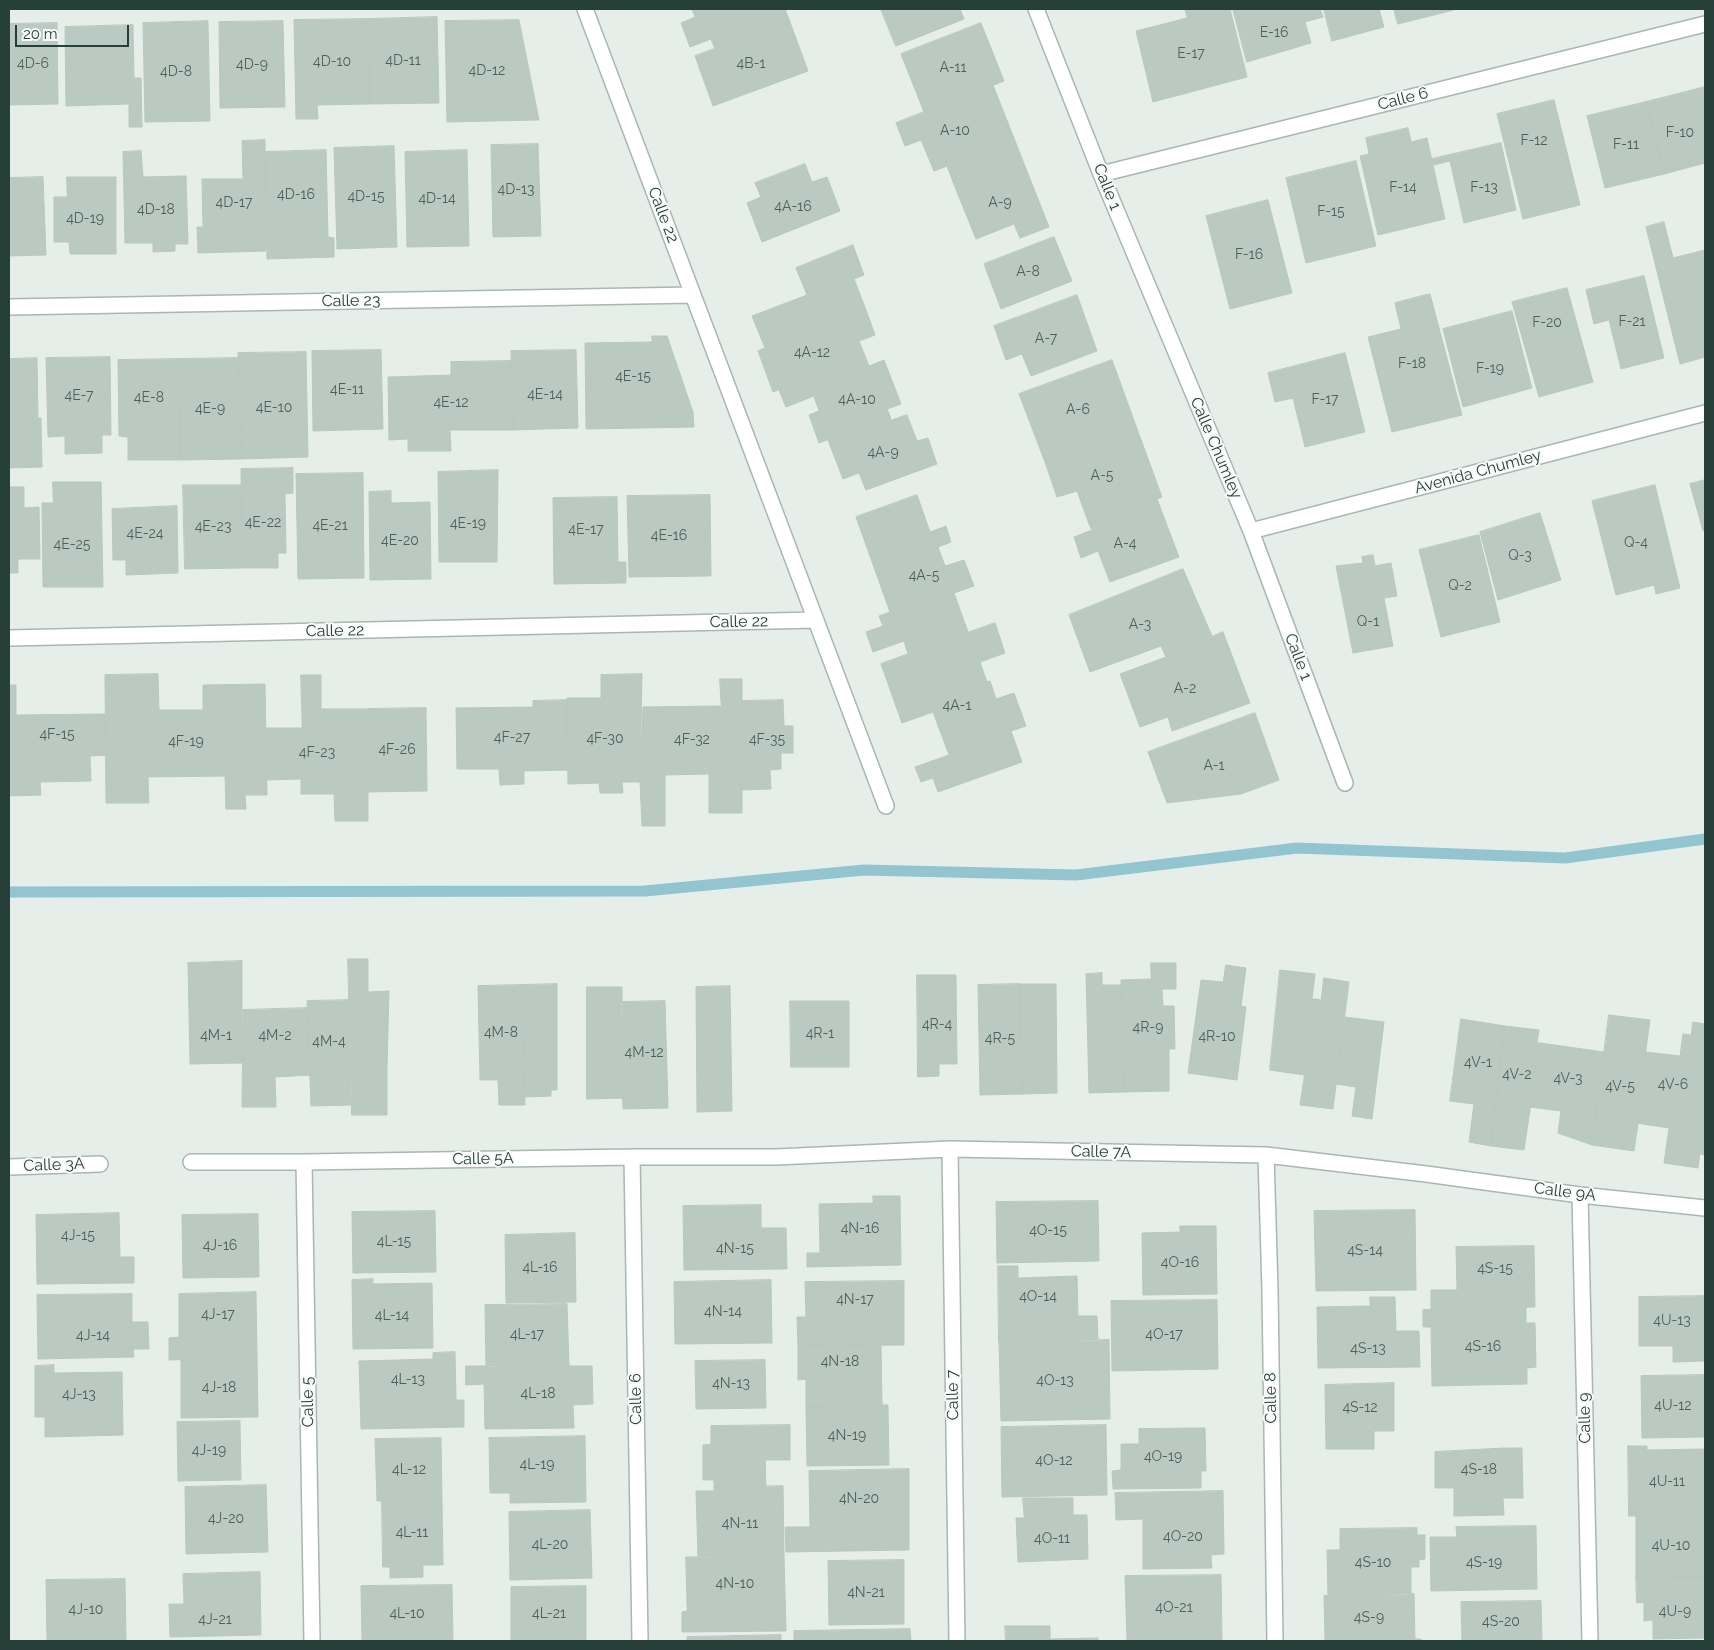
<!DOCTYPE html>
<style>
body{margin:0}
#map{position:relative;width:1714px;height:1650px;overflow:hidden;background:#e6eeea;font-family:Raleway,sans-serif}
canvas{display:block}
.frame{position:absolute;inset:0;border:10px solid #263f38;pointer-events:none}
.scale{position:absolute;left:15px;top:25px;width:114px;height:22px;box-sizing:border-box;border:2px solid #263f38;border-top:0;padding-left:6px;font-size:15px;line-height:18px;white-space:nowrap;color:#263f38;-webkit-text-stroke:4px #f7faf8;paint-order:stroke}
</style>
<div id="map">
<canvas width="1714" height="1650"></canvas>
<div class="frame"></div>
<div class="scale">20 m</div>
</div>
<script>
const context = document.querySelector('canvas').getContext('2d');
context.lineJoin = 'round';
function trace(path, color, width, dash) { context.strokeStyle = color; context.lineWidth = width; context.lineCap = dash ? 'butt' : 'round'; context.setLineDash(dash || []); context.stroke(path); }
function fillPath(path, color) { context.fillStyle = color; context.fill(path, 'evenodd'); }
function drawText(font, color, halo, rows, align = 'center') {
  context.font = font + ' Raleway,sans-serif'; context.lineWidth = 4; context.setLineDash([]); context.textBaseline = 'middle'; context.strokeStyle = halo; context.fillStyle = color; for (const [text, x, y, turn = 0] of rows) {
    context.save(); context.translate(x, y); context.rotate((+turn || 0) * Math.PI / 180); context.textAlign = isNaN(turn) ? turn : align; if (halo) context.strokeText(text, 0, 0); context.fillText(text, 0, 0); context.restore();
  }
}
const stream = new Path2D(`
 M9,892L645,891L864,870L1076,875L1297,848L1565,858L1705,839`);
const building = new Path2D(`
 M692,9H785L790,22L715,49L711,39L690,47L681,23L695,17Z
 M881,9H960L964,19L896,46Z
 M1185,9H1230L1247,77L1153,102L1136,31L1187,18Z
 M1233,9H1320L1323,17L1305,22L1311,43L1247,62Z
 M1324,9H1379L1384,27L1332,41Z
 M1394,9H1454V10L1398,24Z
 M437,17L439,103L369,104L368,19Z
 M368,19L369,104L317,105L318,119H296L294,20Z
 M519,20L539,120L447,122L445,21Z
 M208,21L210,121L145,122L143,23Z
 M283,21L285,107L220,108L219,22Z
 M790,22L808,71L713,106L695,56Z
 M57,23L58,104L9,105V24Z
 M981,23L1004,81L924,112L901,54Z
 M133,25L134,78H141L142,127H129V104L66,106L65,27Z
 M993,85L1021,156L953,182L947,166L934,171L921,140L905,146L896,123Z
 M1705,87V163L1664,174L1646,102Z
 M1554,100L1580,205L1523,219L1497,114Z
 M1646,102L1664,174L1605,188L1587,116Z
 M1408,128L1411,142L1427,138L1445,219L1378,235L1360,156L1369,154L1366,138Z
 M265,140L266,251L198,253L197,227H203L202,179H243L242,141Z
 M1501,143L1516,210L1464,223L1450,161L1434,165L1432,159Z
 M538,144L541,236L493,237L491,145Z
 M394,146L397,247L337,249L334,148Z
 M326,150L328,237L334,238V257L267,259L265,152Z
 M467,150L469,246L407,247L405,152Z
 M141,151L143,177L186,176L188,244H175V251L153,252V243H125L123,152Z
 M1021,156L1049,227L1020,238L1014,224L976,239L953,182Z
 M1356,161L1376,246L1306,263L1286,178Z
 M805,164L812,182L827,177L840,211L762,242L747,203L761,197L755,183Z
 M43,177L46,255L9,256V178Z
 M67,177H116V254H70L69,242H54V197H67Z
 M1268,200L1292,293L1230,309L1206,216Z
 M1664,222L1673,258L1705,250V357L1680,364L1646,227Z
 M1054,237L1072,281L1001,309L984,264Z
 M853,245L864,275L854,279L866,310L765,348L752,316L807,295L796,268Z
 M1644,276L1664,358L1621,369L1609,320L1594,324L1586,290Z
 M1567,288L1593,382L1539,397L1512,302Z
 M1430,294L1462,415L1392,432L1368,337L1401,329L1395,303Z
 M1077,295L1097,351L1031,376L1022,354L1006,360L994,326Z
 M866,310L875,335L859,341L865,356L773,392L758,351Z
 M1512,311L1532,388L1463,407L1443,329Z
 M652,336H667L693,412L694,427L586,429L585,343L652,342Z
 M381,350L383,429L313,431L312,351Z
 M576,350L578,428L513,430L511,351Z
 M306,352L308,457L242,459L238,353Z
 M1345,353L1365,432L1305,447L1293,398L1275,402L1268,373Z
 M865,356L869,366L884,360L901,404L887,409L890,416L819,443L809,415L819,411L814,396L786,407L779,390Z
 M110,357L111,435H102V453L65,454V436L48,437L46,358Z
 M37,358L38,418H41L42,467L9,468V359Z
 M238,358L242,459L180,460L179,359Z
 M179,359L180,460H128V437L119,436L118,360Z
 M1112,360L1136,426L1045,462L1019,394Z
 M511,361L513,430H450L451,451H408V439L389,440L388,377L451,375V362Z
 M907,415L917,441L928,438L937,464L866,490L859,473L843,479L828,440L890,416L891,420Z
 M1136,426L1162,497L1089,524L1077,491L1057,497L1045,462Z
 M293,468V493L285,494L286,553H278V568H242L241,469Z
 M498,470L497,562H439L438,472Z
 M363,473L364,578L298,579L296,474Z
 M1705,480V530L1703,531L1690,484Z
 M53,482H101L103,587H43L42,503H53Z
 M183,485H241L242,568L185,569Z
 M1655,485L1680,588L1656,594L1654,585L1616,595L1592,501Z
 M9,487H24V508L39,507L40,559H18V573H9Z
 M391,491V503L430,502L431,579L370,580L369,492Z
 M710,495L711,576L629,577L627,496Z
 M917,495L930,532L946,526L951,542L938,547L945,566L964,560L974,586L954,593L968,632L908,654L904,641L873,652L866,632L883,626L879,616L890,612L856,517Z
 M617,497L618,562H626V583L554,584L553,498Z
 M1157,499L1179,557L1110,582L1098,551L1081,558L1074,537L1092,530L1089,524Z
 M177,506L178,573L126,575V560H113L112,509Z
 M1540,513L1561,580L1498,600L1480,532Z
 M1479,535L1500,622L1441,637L1419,550Z
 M1373,555L1375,566L1391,563L1397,596L1384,598L1393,646L1353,653L1336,566L1363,563L1362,557Z
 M1183,569L1212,636L1166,657L1161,646L1090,672L1069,615Z
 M995,623L1005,653L980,662L987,682L990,681L996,699L1014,693L1026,726L1011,731L1022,762L938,792L933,778L921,782L915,767L949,755L933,712L902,723L881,664Z
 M1223,632L1250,703L1172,731L1168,717L1140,727L1120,674L1166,657Z
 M158,674L159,710H203V685L265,684L267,795H245L246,809H226L225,776L148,777L149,803H106L105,675Z
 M642,674L640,782H622L623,793H600L599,783L568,784L567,698H601V675Z
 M301,675H321V709H368V821H335L334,794H301V779L267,780L266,728H302Z
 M720,679H742V813H709V774L665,775V826H642L640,782L643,707L721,706Z
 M9,685H16V715L105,714L106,755L90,756L91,781L40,782L41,795L9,796Z
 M567,700L568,770L524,771V784L500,785L499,769H457L456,708L533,707V701Z
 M783,700L784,726H793V753H781V769L770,770L771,789L742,790V701Z
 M426,708L427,791L368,792V709Z
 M1255,713L1279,780L1241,794L1167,803L1148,752Z
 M348,959H368V992L389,991L387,1067V1115H352Z
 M242,961V1063L190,1064L188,963Z
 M1151,963H1176V989H1162L1163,1006H1174L1175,1049H1169V1091L1124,1092L1121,980L1151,979Z
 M1226,965L1246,968L1241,1006L1246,1007L1237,1080L1188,1073L1201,980L1223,982Z
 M1280,970L1315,974L1312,999H1316L1304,1075L1270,1070Z
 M1102,973V985H1121L1124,1092L1089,1093L1086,974Z
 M917,975H956L957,1064H939V1076L918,1077Z
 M1324,978L1349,982L1333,1109L1300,1105L1316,999L1321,1000Z
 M557,984V1090H551V1096L525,1097L522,985Z
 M1019,984L1023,1094L980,1095L978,985Z
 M1019,984H1056L1057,1093L1023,1094Z
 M522,985L525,1105H499L498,1080H480L478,986Z
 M730,986L732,1111L697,1112L696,987Z
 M587,987H622L623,1098L587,1099Z
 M349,1000L351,1105L311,1106L307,1001Z
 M665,1001L668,1108L623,1109L621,1002Z
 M790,1001H849V1067H791Z
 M307,1008L310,1075L275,1077L276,1107H242L243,1010Z
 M1609,1015L1650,1020L1636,1123L1638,1124L1634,1151L1592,1145Z
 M1345,1017L1384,1022L1372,1119L1352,1116L1356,1087L1336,1084Z
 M1461,1019L1505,1026L1491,1146L1469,1142L1474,1104L1450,1101Z
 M1693,1022L1705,1024V1113L1698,1168L1664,1163L1669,1128L1636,1123L1646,1052L1680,1056L1683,1034L1691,1035Z
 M1505,1026L1539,1030L1537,1043H1540L1524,1150L1491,1146Z
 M1540,1043L1604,1052L1592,1145L1558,1133L1561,1111L1530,1107Z
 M1705,1113V1155L1700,1154Z
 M873,1196H900L901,1265L807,1267V1253H820L819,1204L873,1203Z
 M1098,1201L1099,1261L997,1263L996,1202Z
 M761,1205V1228H786L787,1269L684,1270L683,1206Z
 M1415,1210L1416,1290L1316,1291L1314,1211Z
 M435,1211L436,1272L353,1273L352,1212Z
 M119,1213L120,1257H134V1283L37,1284L36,1215Z
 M258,1214L259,1277L183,1278L182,1215Z
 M1180,1226H1216L1217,1294L1143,1295L1142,1233L1180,1232Z
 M575,1233L576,1302L506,1303L505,1235Z
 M1534,1246L1535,1307L1431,1310V1290H1457L1456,1247Z
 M998,1266H1018V1278L1077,1276L1078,1316H1097L1098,1341L999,1342Z
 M373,1279V1284L432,1283L433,1348L353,1349L352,1280Z
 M771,1280L772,1343L675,1344L674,1282Z
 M904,1281V1345L798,1346L797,1317H806L805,1282Z
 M256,1292L257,1357L169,1360V1338L179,1337V1294Z
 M132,1294V1322H148L149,1349H133L134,1357L38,1359L37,1295Z
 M1705,1296V1361L1673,1362V1346H1639V1297Z
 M1370,1297H1395L1396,1331H1419L1420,1367L1318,1368L1317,1307L1370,1306Z
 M1217,1300L1218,1369L1112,1371L1111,1301Z
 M567,1304L569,1366L486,1367L485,1305Z
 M1526,1307V1323H1535L1536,1367L1527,1368V1384L1432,1386L1431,1327H1423V1310Z
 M1109,1340L1110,1419L1001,1421L999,1342Z
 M881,1345L882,1405L806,1407V1379L798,1380V1346Z
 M455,1352L456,1400H464V1427L361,1429L359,1361L433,1359V1353Z
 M257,1357L258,1417L181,1418V1360Z
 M765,1360L766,1408L696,1409L695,1361Z
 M54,1365V1373L122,1372L123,1435L45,1437V1417H35V1366Z
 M466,1366H592L593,1404L573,1405L574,1428L485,1429L484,1384L466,1385Z
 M1705,1375V1437L1642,1438L1641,1376Z
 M1394,1383V1431H1374V1449H1326L1325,1385Z
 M882,1405H888L889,1465L807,1466L806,1407Z
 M240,1421L241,1480L178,1481L177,1422Z
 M790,1425V1460H765L766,1486L714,1488V1480H703V1445L711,1444V1426Z
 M1106,1425L1107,1495L1002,1497L1001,1427Z
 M1199,1428H1205L1206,1471H1201V1488L1113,1489L1112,1471L1121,1470V1444H1139V1429Z
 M585,1436L586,1502L510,1503V1493H490L489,1438Z
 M441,1438L442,1501H377L375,1439Z
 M1628,1446H1647V1450L1705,1449V1514L1629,1516Z
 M1505,1448H1522L1523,1498H1503L1504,1515L1454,1516V1488H1435V1452Z
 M909,1469V1550L786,1552L785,1527H810L809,1471Z
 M266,1485L268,1552L186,1554L185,1487Z
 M783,1486L784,1557L698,1558L696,1491H714V1488Z
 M1223,1491L1224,1554L1211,1555L1212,1568L1143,1569V1519L1116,1520L1115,1493Z
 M1023,1498H1073V1515H1087L1088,1559L1018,1562L1016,1518H1024Z
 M382,1501H442L443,1565H423V1577L390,1578V1567H383Z
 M590,1510L592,1578L510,1580L509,1512Z
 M1705,1514V1577L1636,1576V1516Z
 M1536,1526L1537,1589L1431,1591L1430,1537H1457L1456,1527Z
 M1417,1528V1535H1425V1559L1419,1560V1567H1411V1595L1328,1596L1327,1550H1340V1529Z
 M686,1557H784L786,1631L682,1632V1612L687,1611Z
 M904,1560V1624L829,1625L828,1561Z
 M260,1572L261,1635L170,1637L169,1604H184L183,1574Z
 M1221,1575L1222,1640L1127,1641L1125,1576Z
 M1636,1576L1705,1577V1638L1653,1639V1620L1644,1621V1602L1637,1603Z
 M125,1579L126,1641H47L46,1580Z
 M452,1585L453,1641H362L361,1586Z
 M586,1586V1641H511V1587Z
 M1414,1594L1415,1639H1421V1641H1325L1324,1596Z
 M1541,1601L1542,1641H1462L1461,1602Z
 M1005,1626H1050V1639L1098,1638V1641H1006Z
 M910,1629L911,1641H794V1631Z
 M781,1635V1641H687V1637Z`);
const street = new Path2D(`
 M585,9L886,806
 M1036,9L1101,174L1251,531L1345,783
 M1101,174L1705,24
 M9,307L693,295
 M1251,531L1705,413
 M9,638L816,620
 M950,1149L957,1641
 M1266,1155L1270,1290L1275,1641
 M632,1157L640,1641
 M191,1162H304L632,1157H776L950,1149L1266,1155L1426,1174L1580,1195L1705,1208
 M304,1162L312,1641
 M9,1167L100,1164
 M1580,1195L1590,1641`);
const numberNames = [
 ["E-16",1274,33],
 ["E-17",1191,54],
 ["4D-11",403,61],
 ["4D-10",332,62],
 ["4D-6",33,64],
 ["4B-1",751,64],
 ["4D-9",252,65],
 ["A-11",953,68],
 ["4D-12",487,71],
 ["4D-8",176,72],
 ["A-10",955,131],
 ["F-10",1680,133],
 ["F-12",1534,141],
 ["F-11",1626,145],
 ["F-14",1403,188],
 ["F-13",1484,188],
 ["4D-13",516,190],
 ["4D-16",296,195],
 ["4D-15",366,197],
 ["4D-14",437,199],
 ["4D-17",234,203],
 ["A-9",1000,203],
 ["4A-16",793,207],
 ["4D-18",156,210],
 ["F-15",1331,212],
 ["4D-19",85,219],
 ["F-16",1249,255],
 ["A-8",1028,272],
 ["F-21",1632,322],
 ["F-20",1547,323],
 ["A-7",1046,339],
 ["4A-12",812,353],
 ["F-18",1412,364],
 ["F-19",1490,369],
 ["4E-15",633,377],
 ["4E-11",347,390],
 ["4E-14",545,395],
 ["4E-7",79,396],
 ["4E-8",149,398],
 ["4A-10",857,400],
 ["F-17",1325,400],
 ["4E-12",451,403],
 ["4E-10",274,408],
 ["4E-9",210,409],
 ["A-6",1078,410],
 ["4A-9",883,453],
 ["A-5",1102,476],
 ["4E-22",263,523],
 ["4E-19",468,524],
 ["4E-21",330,526],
 ["4E-23",213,527],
 ["4E-17",586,530],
 ["4E-24",145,534],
 ["4E-16",669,536],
 ["4E-20",400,541],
 ["Q-4",1636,543],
 ["A-4",1125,544],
 ["4E-25",72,545],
 ["Q-3",1520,556],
 ["4A-5",924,576],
 ["Q-2",1460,586],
 ["Q-1",1368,622],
 ["A-3",1140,625],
 ["A-2",1185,689],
 ["4A-1",957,706],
 ["4F-15",57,735],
 ["4F-27",512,738],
 ["4F-30",605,739],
 ["4F-32",692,740],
 ["4F-35",767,740],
 ["4F-19",186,742],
 ["4F-26",397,750],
 ["4F-23",317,753],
 ["A-1",1214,766],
 ["4R-4",937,1025],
 ["4R-9",1148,1028],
 ["4M-8",501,1033],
 ["4R-1",820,1034],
 ["4M-1",216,1036],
 ["4M-2",275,1036],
 ["4R-10",1217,1037],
 ["4R-5",1000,1039],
 ["4M-4",329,1042],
 ["4M-12",644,1053],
 ["4V-1",1478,1063],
 ["4V-2",1517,1075],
 ["4V-3",1568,1079],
 ["4V-6",1673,1085],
 ["4V-5",1620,1087],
 ["4N-16",860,1229],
 ["4O-15",1048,1231],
 ["4J-15",78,1236],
 ["4L-15",394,1242],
 ["4J-16",220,1246],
 ["4N-15",735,1249],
 ["4S-14",1365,1251],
 ["4O-16",1180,1263],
 ["4L-16",540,1268],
 ["4S-15",1495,1269],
 ["4O-14",1038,1297],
 ["4N-17",855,1300],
 ["4N-14",723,1312],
 ["4J-17",218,1315],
 ["4L-14",392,1316],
 ["4U-13",1672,1321],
 ["4L-17",527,1335],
 ["4O-17",1164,1335],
 ["4J-14",93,1336],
 ["4S-16",1483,1347],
 ["4S-13",1368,1349],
 ["4N-18",840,1362],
 ["4L-13",408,1380],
 ["4O-13",1055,1381],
 ["4N-13",731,1384],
 ["4J-18",219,1388],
 ["4L-18",538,1394],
 ["4J-13",79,1395],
 ["4U-12",1673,1406],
 ["4S-12",1360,1408],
 ["4N-19",847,1436],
 ["4J-19",209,1451],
 ["4O-19",1163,1457],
 ["4O-12",1054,1461],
 ["4L-19",537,1465],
 ["4L-12",409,1470],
 ["4S-18",1479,1470],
 ["4U-11",1667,1482],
 ["4N-20",859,1499],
 ["4J-20",226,1519],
 ["4N-11",740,1524],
 ["4L-11",412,1533],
 ["4O-20",1183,1537],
 ["4O-11",1052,1539],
 ["4L-20",550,1545],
 ["4U-10",1671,1546],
 ["4S-10",1373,1563],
 ["4S-19",1484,1563],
 ["4N-10",735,1584],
 ["4N-21",866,1593],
 ["4O-21",1174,1608],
 ["4J-10",86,1610],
 ["4U-9",1675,1612],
 ["4L-10",407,1614],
 ["4L-21",549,1614],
 ["4S-9",1369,1618],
 ["4J-21",215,1620],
 ["4S-20",1501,1622]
];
const streetNames = [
 ["Calle 6",1403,99,-14],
 ["Calle 1",1107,187,68],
 ["Calle 22",663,215,69],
 ["Calle 23",351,301,-1],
 ["Calle Chumley",1216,448,67],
 ["Avenida Chumley",1478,472,-15],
 ["Calle 22",739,622,-1],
 ["Calle 22",335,631,-1],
 ["Calle 1",1298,657,69],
 ["Calle 7A",1101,1152,1],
 ["Calle 5A",483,1159,-1],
 ["Calle 3A",54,1165,-2],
 ["Calle 9A",1565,1192,7],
 ["Calle 7",953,1395,-91],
 ["Calle 8",1271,1398,-91],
 ["Calle 6",636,1399,-91],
 ["Calle 5",308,1402,-91],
 ["Calle 9",1585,1418,-91]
];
trace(stream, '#92c5cf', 11);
fillPath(building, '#bbc9c3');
trace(building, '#b9c7c1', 1);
trace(street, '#a9b6b1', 18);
trace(street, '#fff', 15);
drawText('14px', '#4b625b', null, numberNames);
drawText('16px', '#263f38', '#f7faf8', streetNames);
</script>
